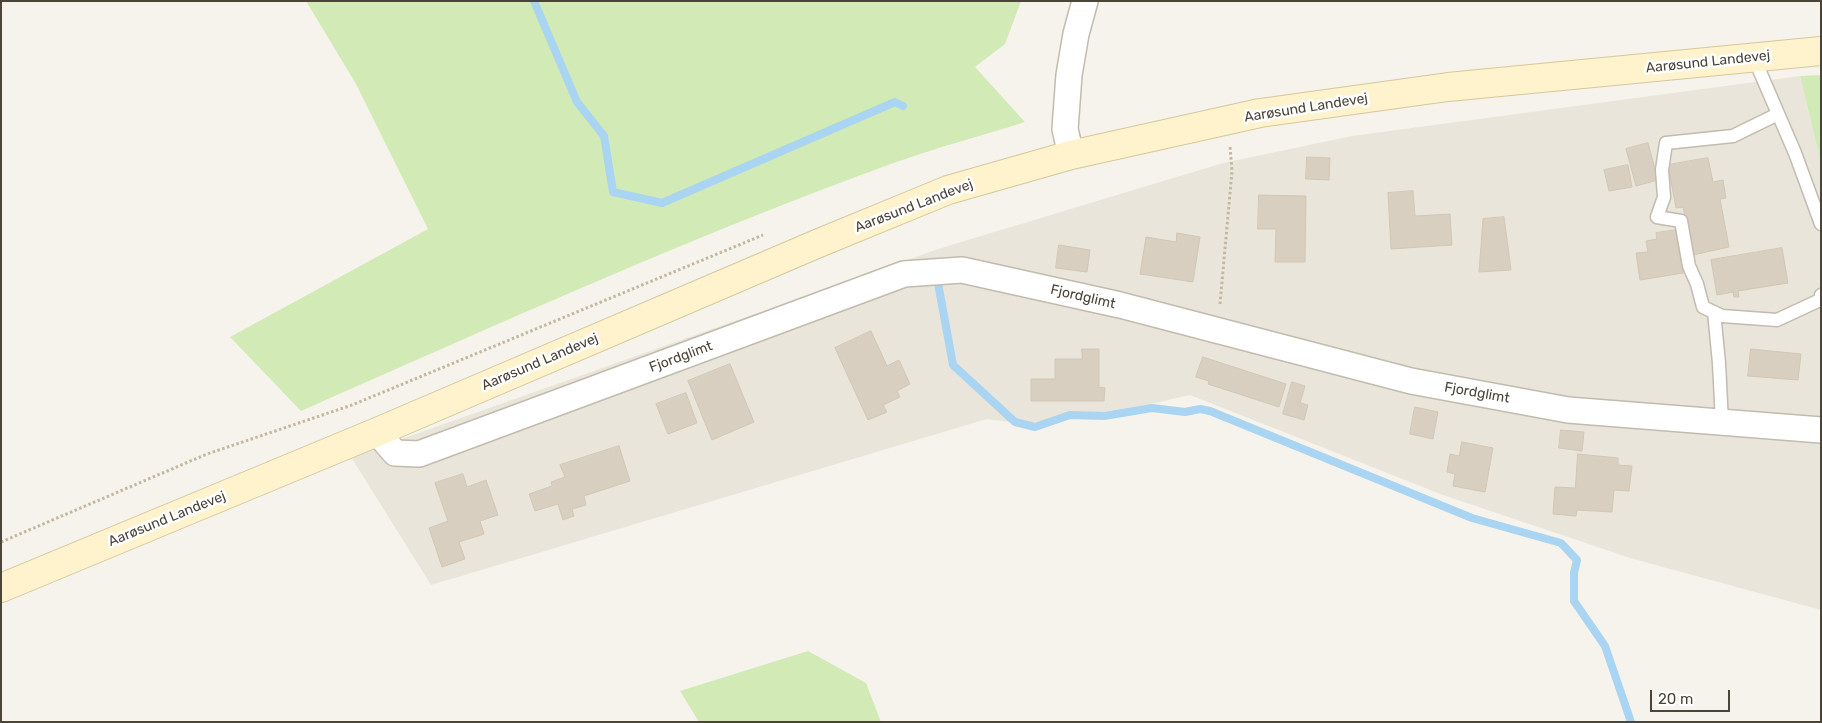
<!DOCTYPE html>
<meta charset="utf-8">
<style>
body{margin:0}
#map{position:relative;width:1822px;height:723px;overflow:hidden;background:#f6f3ec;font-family:Rubik,sans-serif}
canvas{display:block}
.frame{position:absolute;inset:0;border:2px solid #4b4439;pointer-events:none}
.scale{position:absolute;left:1650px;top:690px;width:80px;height:22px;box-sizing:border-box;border:2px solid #4b4439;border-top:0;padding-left:6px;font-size:15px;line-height:18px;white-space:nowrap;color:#4b4439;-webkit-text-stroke:4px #fff;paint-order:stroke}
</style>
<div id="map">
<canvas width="1822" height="723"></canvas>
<div class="frame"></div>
<div class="scale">20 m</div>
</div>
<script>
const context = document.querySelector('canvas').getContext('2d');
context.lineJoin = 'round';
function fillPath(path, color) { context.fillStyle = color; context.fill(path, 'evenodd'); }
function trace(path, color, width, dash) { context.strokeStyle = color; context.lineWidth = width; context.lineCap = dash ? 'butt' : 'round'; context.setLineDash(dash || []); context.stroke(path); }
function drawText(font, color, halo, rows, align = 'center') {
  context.font = font + ' Rubik,sans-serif'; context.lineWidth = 5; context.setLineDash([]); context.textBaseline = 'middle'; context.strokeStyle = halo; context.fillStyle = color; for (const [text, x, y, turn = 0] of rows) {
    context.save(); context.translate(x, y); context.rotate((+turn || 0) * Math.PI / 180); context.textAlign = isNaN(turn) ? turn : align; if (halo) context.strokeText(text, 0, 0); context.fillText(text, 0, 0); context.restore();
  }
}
const residential = new Path2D(`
 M1800,76L1821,163V610L1630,558L1443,495L1190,395L1146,405L1025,424L987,419L431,585L351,457L938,249L1223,163L1352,136Z`);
const green = new Path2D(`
 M306,1H1021L1005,44L975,67L1025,122C981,136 935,148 891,164C690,237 496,325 301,411L230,337L428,229L356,84Z
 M1821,75V163L1800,76Z
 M808,651L866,683L881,722H699L680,691Z`);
const stream = new Path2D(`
 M534,1L577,102L604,136L613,192L662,203L895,102L903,106
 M938,283L953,365L1015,422L1035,427L1070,415L1104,416L1152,408L1185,412L1200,409L1210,411L1472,518L1561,543L1577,560L1574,573V601L1605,646L1631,722`);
const building = new Path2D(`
 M1648,143L1658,180L1636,186L1626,149Z
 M1307,157L1330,158L1329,180L1306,179Z
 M1708,158L1713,182L1723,180L1726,198L1720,199L1729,247L1693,255L1683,207L1676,208L1668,165Z
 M1628,165L1632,187L1609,191L1604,170Z
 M1413,191L1415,216L1450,214L1452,245L1391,249L1388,193Z
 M1259,195L1306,196L1305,262H1275L1276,229H1258Z
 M1504,217L1511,270L1479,272L1483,219Z
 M1677,230L1683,273L1640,280L1636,253L1648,252L1646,241L1657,239L1656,233Z
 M1177,233L1200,237L1193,282L1140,274L1146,237L1176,242Z
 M1059,245L1090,250L1087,272L1056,268Z
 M1782,248L1788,283L1738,291L1739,297H1734L1733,292L1717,295L1711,260Z
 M871,331L887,366L899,360L910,384L897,391L900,397L883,405L887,412L868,420L835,348Z
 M1082,349H1099V387L1105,388L1104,401H1031V379H1055V359H1082Z
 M1751,349L1801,354L1798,380L1748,376Z
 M1203,357L1286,384L1279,407L1208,384L1209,381L1196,377Z
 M730,364L754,422L712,440L688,381Z
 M1292,382L1305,386L1300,403L1308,405L1304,420L1283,414Z
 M686,393L697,423L668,434L656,404Z
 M1415,407L1438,412L1433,439L1410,434Z
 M1561,430L1584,432L1582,451L1559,448Z
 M1462,442L1493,448L1485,492L1453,486L1455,474L1447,472L1450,454L1459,456Z
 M619,446L630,481L584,496L586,505L572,509L574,516L563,520L558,504L535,511L529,494L552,486L551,482L565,477L560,465Z
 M1578,454L1618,458V465L1632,466L1629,491L1614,490L1612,512L1577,510L1576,516L1553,514L1555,487L1575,488Z
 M463,474L467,487L486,480L498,515L480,521L484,534L459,542L465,559L442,567L429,528L448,521L435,483Z`);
const path = new Path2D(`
 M1220,304L1232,171L1230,146
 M1,542L207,454L352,405L763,235`);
const lane = new Path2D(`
 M1754,58L1795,153L1821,224
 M1778,114L1733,136L1666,143L1662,170L1664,197L1657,217L1681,221L1689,266L1697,284L1703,307L1722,316L1777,320L1820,300L1821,295
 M1714,312L1719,363L1722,422`);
const street = new Path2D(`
 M1071,155L1065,129L1069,75L1076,34L1085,1
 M377,432L395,453L419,454L904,274L962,270L1120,305L1411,381L1568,410L1821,430`);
const secondary = new Path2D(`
 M1,588L377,432L819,243L948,190L1071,155L1260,113L1448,87L1821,51`);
const streetNames = [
 ["Aarøsund Landevej",1708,62,-6],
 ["Aarøsund Landevej",1306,108,-9],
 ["Aarøsund Landevej",914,206,-21],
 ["Fjordglimt",1083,297,13],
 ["Fjordglimt",681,357,-20],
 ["Aarøsund Landevej",540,362,-23],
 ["Fjordglimt",1477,393,10],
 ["Aarøsund Landevej",167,519,-22]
];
fillPath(residential, '#eae5da');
fillPath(green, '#d2eab5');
trace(stream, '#a9d4f2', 8);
fillPath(building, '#d8cfc1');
trace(building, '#d3c7b4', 1);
trace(lane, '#c2bbae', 15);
trace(street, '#c2bbae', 28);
trace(secondary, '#d6c79b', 30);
trace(path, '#c4b79f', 3, [2.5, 2.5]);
trace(lane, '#fff', 12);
trace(street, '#fff', 25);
trace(secondary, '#fff3cd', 28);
drawText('14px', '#4b4439', '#fff', streetNames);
</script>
